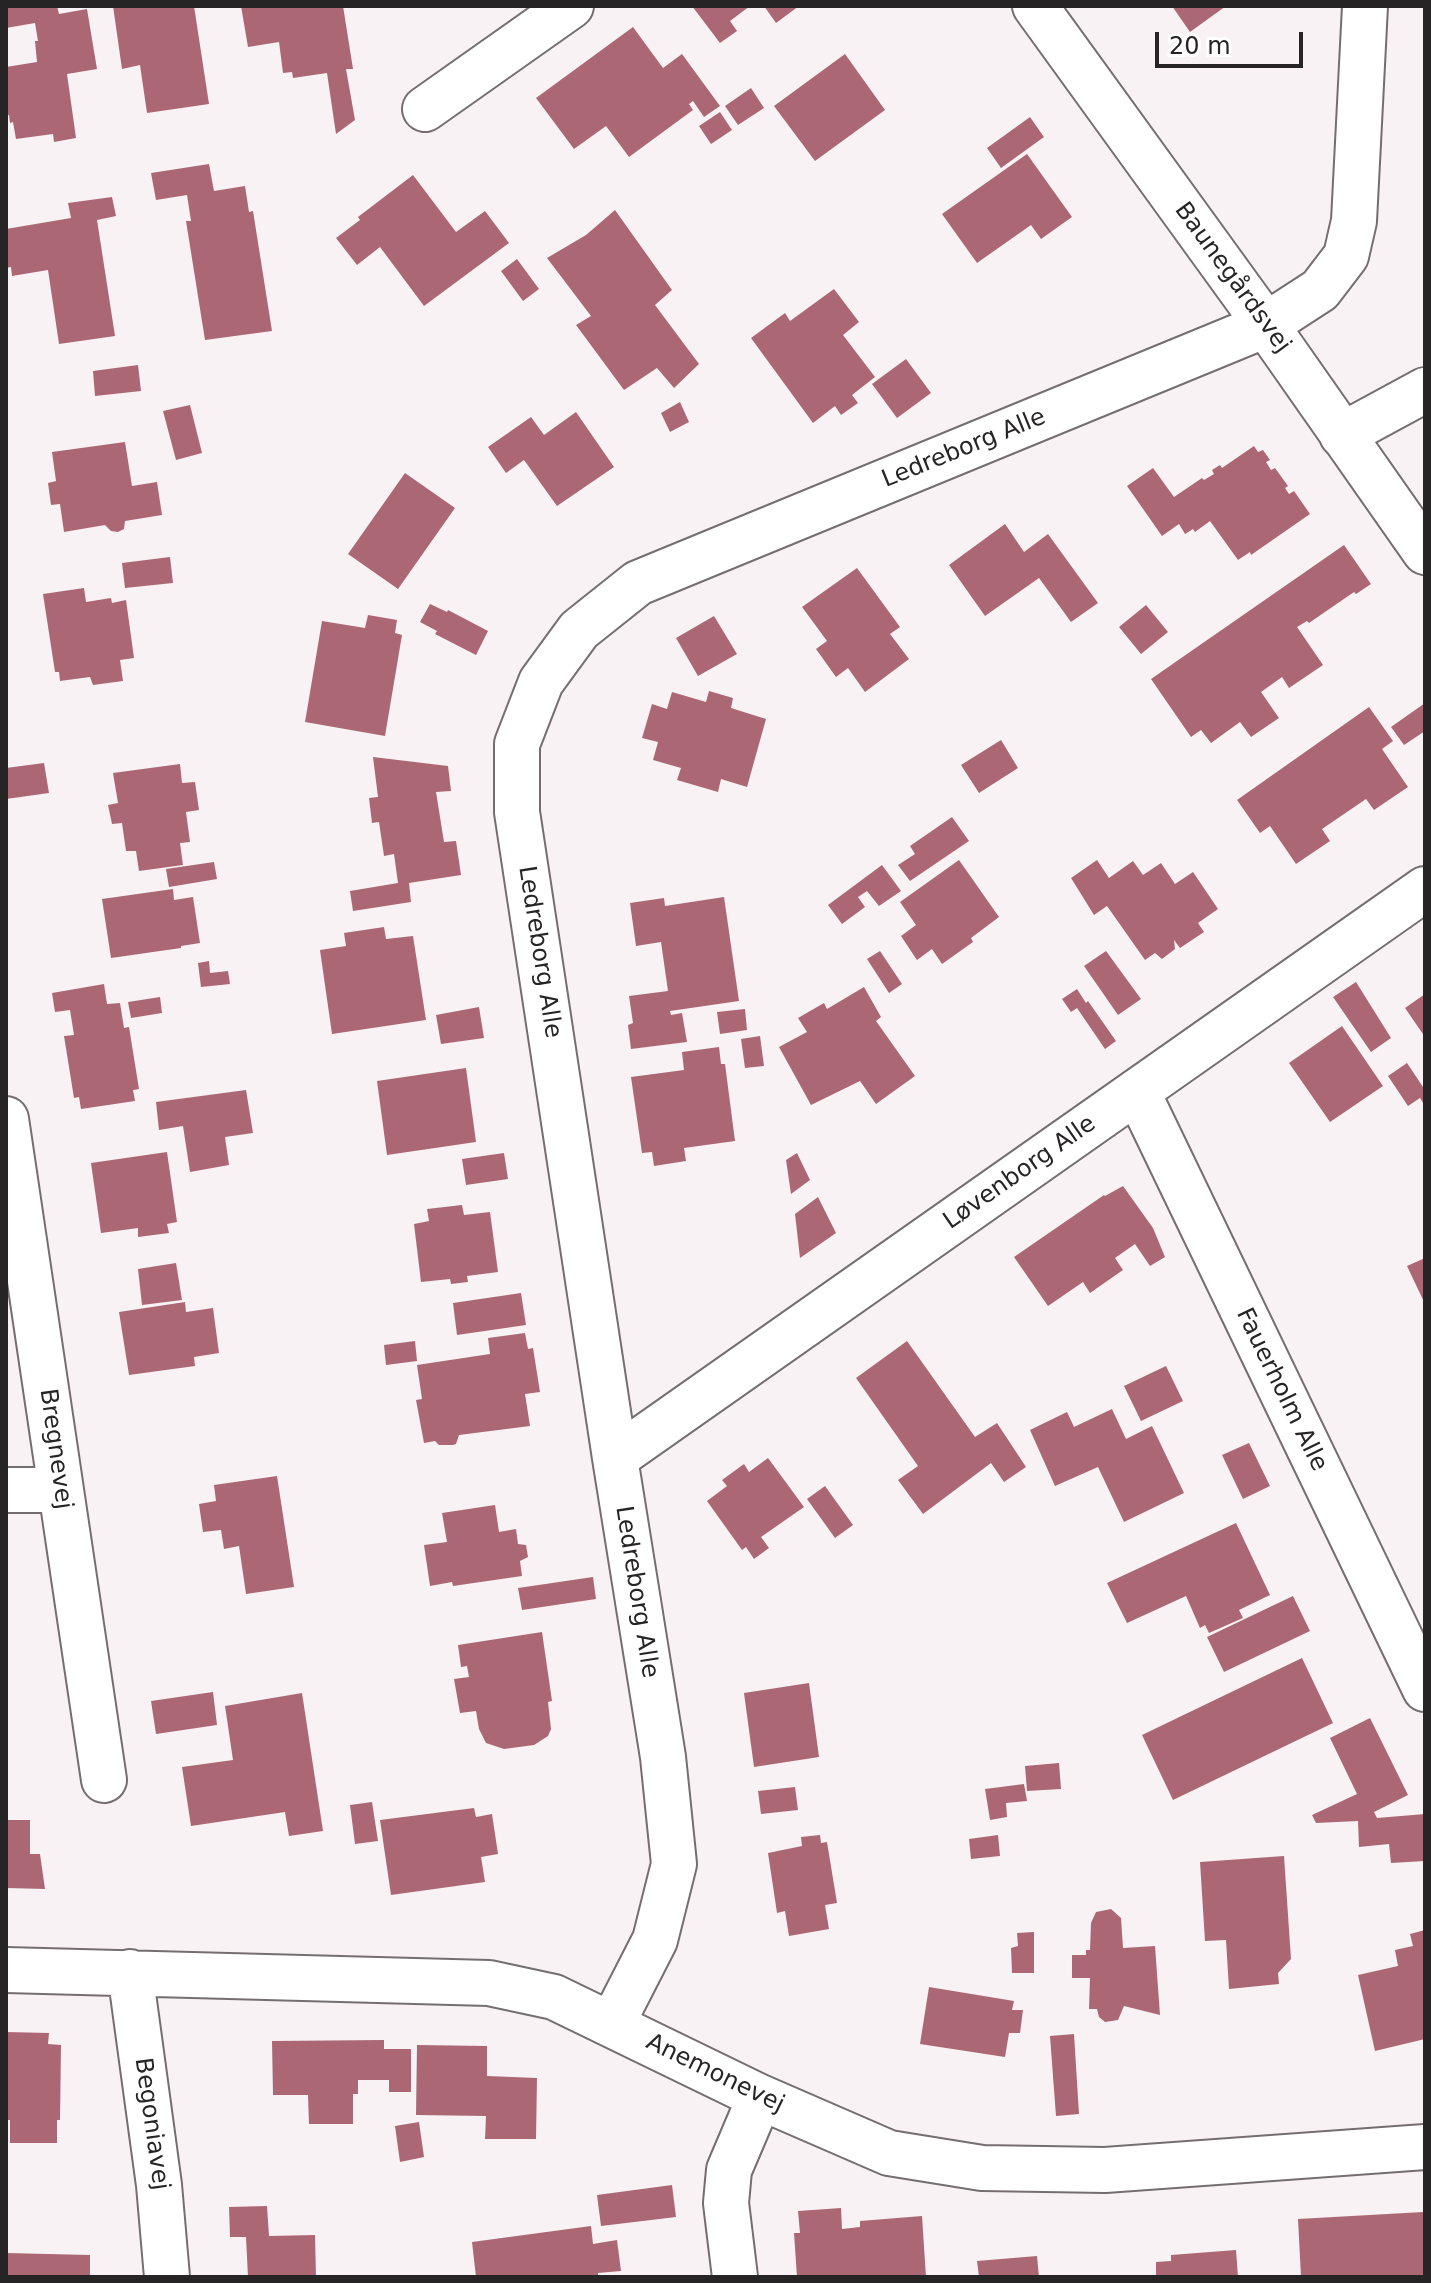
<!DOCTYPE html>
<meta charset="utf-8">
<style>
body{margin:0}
#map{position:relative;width:1431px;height:2283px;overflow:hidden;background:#f8f2f5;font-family:"DejaVu Sans",sans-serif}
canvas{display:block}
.frame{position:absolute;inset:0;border:8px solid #262425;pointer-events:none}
.scale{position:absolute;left:1155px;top:32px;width:148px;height:36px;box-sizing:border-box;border:4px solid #262425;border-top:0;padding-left:10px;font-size:24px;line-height:28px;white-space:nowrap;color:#262425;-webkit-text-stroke:6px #fff;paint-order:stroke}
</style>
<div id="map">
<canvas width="1431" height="2283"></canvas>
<div class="frame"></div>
<div class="scale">20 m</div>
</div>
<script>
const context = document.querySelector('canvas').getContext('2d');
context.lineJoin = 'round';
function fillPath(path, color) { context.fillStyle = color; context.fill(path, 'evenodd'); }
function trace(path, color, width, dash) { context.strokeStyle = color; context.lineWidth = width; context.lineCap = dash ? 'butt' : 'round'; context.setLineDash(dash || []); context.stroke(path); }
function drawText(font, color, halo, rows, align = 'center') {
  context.font = font + ' "DejaVu Sans",sans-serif'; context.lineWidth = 7; context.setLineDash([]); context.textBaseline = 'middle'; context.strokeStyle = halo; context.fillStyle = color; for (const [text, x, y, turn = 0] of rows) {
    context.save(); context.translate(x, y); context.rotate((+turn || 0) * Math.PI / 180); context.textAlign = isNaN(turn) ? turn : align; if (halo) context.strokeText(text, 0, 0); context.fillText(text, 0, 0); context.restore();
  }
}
const building = new Path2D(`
 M6,6H57L59,14L87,9L97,69L67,74L76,138L54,142L53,134L16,139L13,122L10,123L9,115H6V85H8L6,67L37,62L35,41H38L35,23L6,28Z
 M113,6H194L209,104L147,113L140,65L122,69Z
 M241,6H343L353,69H346L355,120L336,134L327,73L293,78L292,72L283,73L279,42L248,47Z
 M692,6H750L730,21L737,31L720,43Z
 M764,6H799L776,23Z
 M1172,6H1226L1190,32Z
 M633,27L663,68L682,54L720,106L704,117L693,101L689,104L693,110L629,157L606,126L574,149L536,98Z
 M845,54L885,110L815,161L774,106Z
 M751,88L764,108L738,125L725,106Z
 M720,112L732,130L711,144L699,126Z
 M1030,117L1044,137L1001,168L987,148Z
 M1027,154L1072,217L1041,239L1031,225L977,263L942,214Z
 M209,164L214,191L245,186L249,212L253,211L272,331L205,340L186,221H191L187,195L156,200L151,173Z
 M413,175L456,232L485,211L509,243L424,306L380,247L357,265L336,238L360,220L358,217Z
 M112,197L116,216L97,220L115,336L59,344L48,270L12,276L11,267L6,268V229L71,218L68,203Z
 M615,210L672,290L655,305L699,364L674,388L657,368L624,390L576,325L591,316L547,258L586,235Z
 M517,259L539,289L523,301L501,271Z
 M834,289L859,322L843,335L875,377L852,395L858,403L841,415L835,406L813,423L751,338L785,313L790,321Z
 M906,359L931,393L897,418L872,384Z
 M138,365L141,391L95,396L93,371Z
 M680,402L689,422L670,432L661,413Z
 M190,405L202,453L176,460L163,411Z
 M576,412L614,467L557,506L524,460L506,473L488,447L531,417L544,435Z
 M125,442L132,486L157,482L162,515L125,521L124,529L118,532L111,531L105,525L64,532L60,504L51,505L48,483L56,481L52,452Z
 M1254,446L1258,452L1263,450L1270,460L1266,462L1271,470L1275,468L1288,486L1285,488L1289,494L1294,491L1310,514L1251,555L1250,552L1238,560L1210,521L1195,532L1193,529L1185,534L1179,524L1162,536L1127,486L1153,468L1174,497L1202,478L1204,480L1214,474L1212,470L1220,465L1222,468Z
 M405,473L455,508L398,589L348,554Z
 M1005,524L1024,552L1048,534L1098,603L1071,622L1039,578L985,616L949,565Z
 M1344,545L1371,584L1356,594L1354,592L1309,623L1307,621L1297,627L1323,665L1289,688L1282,677L1261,692L1279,718L1251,737L1240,722L1211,743L1201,730L1191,737L1151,679Z
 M170,557L173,583L125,588L122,563Z
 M857,568L900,627L890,634L909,659L865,692L848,668L836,677L816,649L827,641L802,607Z
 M84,588L86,602L111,598L112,603L126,600L134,658L120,660L123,681L93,685L90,677L60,681L59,672H55L43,594Z
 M430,604L447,612L448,610L488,631L476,655L435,634L437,631L420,622Z
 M1146,605L1168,632L1141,654L1119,627Z
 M368,615L397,620L395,633L402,635L385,736L305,722L322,621L365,628Z
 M714,616L737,654L698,676L676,638Z
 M709,691L733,698L731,708L766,719L747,787L721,779L718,792L677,780L681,768L653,760L658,742L642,738L652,704L667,709L672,692L706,702Z
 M1425,703V731L1404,745L1391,727Z
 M1369,707L1393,741L1382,749L1408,787L1374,810L1366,799L1322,829L1330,841L1296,864L1270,826L1260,833L1237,800Z
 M1001,740L1018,768L979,793L961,765Z
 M373,757L448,766L451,791L436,792L444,842L456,841L461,875L409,883L411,902L353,911L350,891L398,883L394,854L384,856L379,822L372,823L369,798L378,797Z
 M44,763L49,793L6,799V768Z
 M180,764L182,783L195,782L199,810L186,812L190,842L180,843L183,865L139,871L136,851H126L122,823L112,824L108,805L118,803L113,773Z
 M952,817L969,841L910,881L898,865L915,854L910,846Z
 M959,860L999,917L971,938L973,942L942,964L932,949L917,960L901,936L916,925L900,902Z
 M1097,860L1109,878L1133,861L1143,875L1161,863L1175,884L1193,872L1218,909L1198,923L1204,932L1180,948L1174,940L1175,949L1162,959L1155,953L1145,960L1107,906L1094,915L1071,878Z
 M214,862L217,879L169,887L166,869Z
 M882,865L901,891L879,906L867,891L858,897L865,907L842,924L828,905Z
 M173,889L174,900L193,897L200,943L181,946V948L111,958L102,899Z
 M724,897L739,1001L670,1011L671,1015L682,1013L687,1042L631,1049L628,1025L633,1023L629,996L668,991L661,942L636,946L630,903L664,898L665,906Z
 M384,927L386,939L413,936L426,1020L332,1034L320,950L346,946L344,933Z
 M880,951L902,984L889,993L867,959Z
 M1106,951L1141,999L1118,1015L1084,966Z
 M209,961L210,973L228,971L230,984L201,987L198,963Z
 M1356,982L1391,1038L1371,1052L1333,997Z
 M104,984L107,1004L120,1003L124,1028L129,1027L139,1089L133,1090L135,1101L81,1109L79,1097L74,1098L64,1036L74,1035L70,1010L55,1012L52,993Z
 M864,987L881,1017L876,1021L915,1076L876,1104L860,1081L811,1105L779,1047L807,1032L798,1018L824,1003L827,1009Z
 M1077,989L1086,1003L1088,1001L1116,1041L1105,1049L1077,1008L1071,1012L1062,999Z
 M1425,994V1037L1405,1008Z
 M160,997L162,1013L131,1018L128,1002Z
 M479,1007L484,1038L441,1044L436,1015Z
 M745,1009L747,1030L720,1034L717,1012Z
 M1342,1026L1383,1086L1330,1122L1289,1063Z
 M760,1036L764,1066L745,1068L741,1039Z
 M719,1047L721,1064H725L735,1141L684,1148L686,1161L654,1166L652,1152L642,1153L631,1077L684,1070L682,1052Z
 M1407,1063L1425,1090V1106L1420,1098L1408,1106L1388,1076Z
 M466,1068L476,1142L387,1155L377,1081Z
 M246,1090L253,1133L225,1137L229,1165L190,1172L183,1126L159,1130L156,1102Z
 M167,1152L177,1222L167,1224L169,1233L138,1237V1228L101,1233L91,1163Z
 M504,1153L508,1179L466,1185L462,1159Z
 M797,1153L810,1180L791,1194L786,1160Z
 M1123,1186L1153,1228L1165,1257L1150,1266L1135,1244L1115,1258L1123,1270L1090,1293L1083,1282L1048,1306L1014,1257L1104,1195L1105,1196Z
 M818,1197L836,1233L800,1258L795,1214Z
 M462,1205L464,1215L490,1212L498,1272L467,1276L468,1282L451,1284L450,1279L421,1282L414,1224L429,1221L427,1209Z
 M1425,1258V1304L1407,1266Z
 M176,1263L182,1300L142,1305L138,1269Z
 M521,1293L526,1325L457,1335L453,1303Z
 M185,1302L186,1312L213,1308L219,1353L194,1357L195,1366L129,1375L119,1312Z
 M525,1333L528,1349L533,1348L540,1392L525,1394L530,1426L459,1435L456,1444L453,1445H439L435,1441L424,1443L416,1400L422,1399L417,1365L490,1354L488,1338Z
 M415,1341L417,1361L386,1365L384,1345Z
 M907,1341L975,1437L997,1423L1026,1467L1004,1482L991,1463L923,1514L898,1480L918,1466L856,1378Z
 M1166,1366L1183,1401L1141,1421L1124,1386Z
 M1112,1409L1126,1439L1152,1426L1184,1493L1124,1522L1098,1467L1055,1486L1030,1430L1067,1412L1074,1427Z
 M1249,1443L1270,1486L1243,1499L1222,1455Z
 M768,1458L804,1507L761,1537L769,1548L754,1559L746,1547L742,1550L707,1501L727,1486L722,1480L744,1464L749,1472Z
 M277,1476L294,1587L246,1594L239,1546L224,1549L221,1530L203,1532L199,1504L216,1501L214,1485Z
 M825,1486L853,1525L835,1538L807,1499Z
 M495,1505L499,1532L516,1529L518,1544L526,1545L528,1557L520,1561L522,1576L453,1586L452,1582L430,1586L424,1545L447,1542L442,1513Z
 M1236,1523L1270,1595L1239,1610L1243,1618L1209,1633L1205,1625L1200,1628L1186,1596L1127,1623L1107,1583Z
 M593,1577L596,1599L522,1610L518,1588Z
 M1293,1596L1310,1631L1224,1672L1207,1637Z
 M542,1632L552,1701L548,1702L551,1729L548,1736L534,1745L504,1749L486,1743L479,1729L476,1711L460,1713L454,1679L469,1677L467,1666L461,1667L458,1645Z
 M1302,1658L1333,1723L1173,1800L1142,1735Z
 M809,1683L819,1757L754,1767L744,1693Z
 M213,1692L217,1725L156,1734L151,1701Z
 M302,1693L323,1831L289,1836L285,1812L191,1826L182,1767L233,1760L225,1706Z
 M1370,1718L1408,1795L1374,1812L1377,1818L1425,1814V1861L1391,1863L1389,1844L1359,1847L1358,1821L1316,1823L1312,1815L1357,1794L1330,1738Z
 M1059,1763L1061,1789L1027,1791L1025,1766Z
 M1024,1784L1027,1801L1006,1803L1007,1817L990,1820L985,1789Z
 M795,1787L798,1810L761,1814L758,1791Z
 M372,1802L378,1841L355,1844L350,1805Z
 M474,1808L476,1817L492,1814L498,1854L481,1857L485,1882L391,1895L380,1820Z
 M6,1820H30V1854H40L45,1889L6,1888Z
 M820,1835L821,1843L827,1842L837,1903L825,1905L829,1929L789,1936L785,1911L777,1913L768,1853L802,1846L801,1837Z
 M998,1835L1000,1856L971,1859L969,1839Z
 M1284,1856L1291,1959L1278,1973L1279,1984L1229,1989L1226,1940L1205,1941L1200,1862Z
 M1111,1909L1121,1918L1123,1948L1155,1946L1160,2015L1124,2006L1118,2020L1105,2022L1099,2017L1097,2009H1089L1090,1978H1072V1955H1086V1950H1090L1091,1923L1096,1912Z
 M1425,1930V2039L1375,2051L1358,1975L1398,1966L1395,1950L1413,1946L1410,1934Z
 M1034,1932V1973H1012L1011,1948L1018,1946L1017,1933Z
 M929,1987L1014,2001L1012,2010H1023L1020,2033H1009L1005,2057L920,2044Z
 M6,2032L49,2033L48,2044L61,2045L60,2120H57V2143H10V2120H6Z
 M1074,2034L1079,2114L1056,2116L1050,2036Z
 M384,2040V2049H411V2092H389V2080H358V2094H353V2124H309L308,2095H273L272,2041Z
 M417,2045L487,2046V2076L537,2078L536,2139H485L486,2116L416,2115Z
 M419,2122L424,2157L400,2162L395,2126Z
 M672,2185L676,2217L601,2226L597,2195Z
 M267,2206L269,2236L315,2235L316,2277H248L246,2237H230L229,2207Z
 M841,2208L842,2229L860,2227V2221L922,2216L926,2277H797L794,2233H800L798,2211Z
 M1423,2212L1425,2277H1301L1298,2219Z
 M591,2226L593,2244L617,2240L621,2271L598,2273V2277H476L472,2242Z
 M1236,2250L1238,2277H1156V2262L1171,2261V2255Z
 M6,2253L90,2255V2277H6Z
 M1037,2256L1039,2277H979L977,2261Z`);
const minor = new Path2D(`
 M425,109L571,6
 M1342,435L1425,390
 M1137,1091L1425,1689
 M6,1119L104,1780
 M615,1458L1425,889
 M6,1490H61
 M6,1970L489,1983L554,1997L760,2097L889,2153L982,2168L1105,2170L1425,2147
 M130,1972L159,2185L167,2277
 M612,2024L655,1940L674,1864L663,1757L615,1458L517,812V744L541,682L579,630L638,583L1266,325L1320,290L1346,256L1354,221L1365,6
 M735,2277L726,2203L729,2170L760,2097`);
const tertiary = new Path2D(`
 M1035,6L1266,325L1425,552`);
const streetNames = [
 ["Baunegårdsvej",1232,278,54],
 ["Ledreborg Alle",964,449,-22],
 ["Ledreborg Alle",539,952,81],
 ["Løvenborg Alle",1020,1173,-35],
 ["Fauerholm Alle",1281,1390,64],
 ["Bregnevej",55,1449,82],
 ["Ledreborg Alle",636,1592,81],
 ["Anemonevej",715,2074,26],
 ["Begoniavej",151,2124,82]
];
fillPath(building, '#ab6874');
trace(minor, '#746e71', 48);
trace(tertiary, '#746e71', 48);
trace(minor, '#fff', 44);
trace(tertiary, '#fff', 44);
drawText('24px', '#262425', '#fff', streetNames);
</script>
